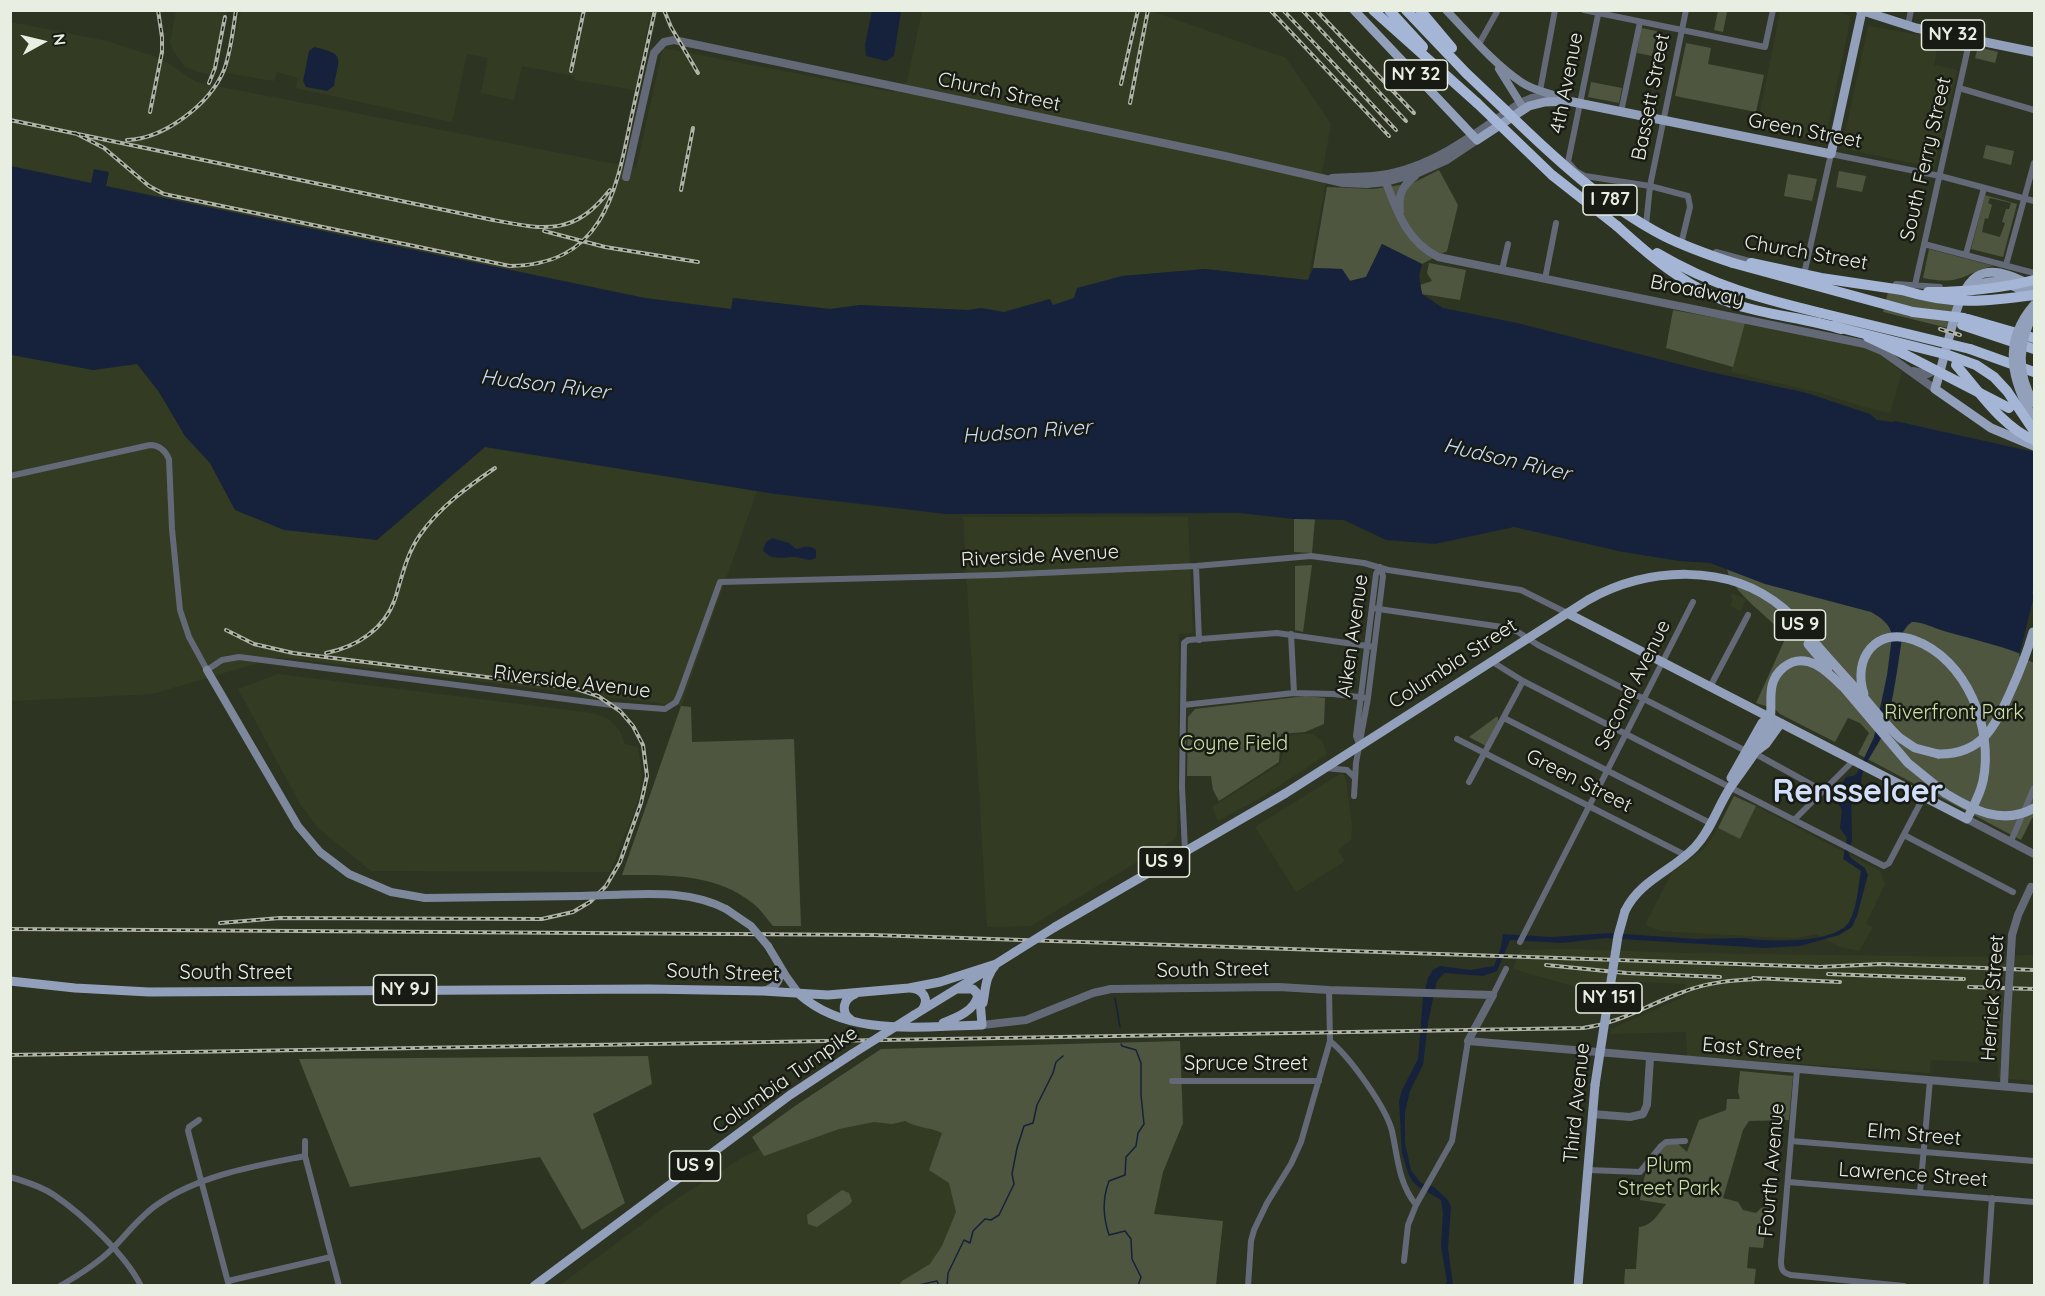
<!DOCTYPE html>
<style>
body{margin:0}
#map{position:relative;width:2045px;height:1296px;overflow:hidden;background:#2e3422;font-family:Quicksand,sans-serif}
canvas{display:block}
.frame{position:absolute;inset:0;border:12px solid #e9eee2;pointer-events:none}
.north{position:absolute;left:12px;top:12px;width:60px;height:60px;-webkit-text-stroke:4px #181b13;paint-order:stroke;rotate:82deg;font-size:16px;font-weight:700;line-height:24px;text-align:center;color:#e9eee2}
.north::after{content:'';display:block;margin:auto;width:21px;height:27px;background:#e9eee2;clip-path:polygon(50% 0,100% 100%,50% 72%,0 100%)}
</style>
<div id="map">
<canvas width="2045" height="1296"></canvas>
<div class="frame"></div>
<div class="north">N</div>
</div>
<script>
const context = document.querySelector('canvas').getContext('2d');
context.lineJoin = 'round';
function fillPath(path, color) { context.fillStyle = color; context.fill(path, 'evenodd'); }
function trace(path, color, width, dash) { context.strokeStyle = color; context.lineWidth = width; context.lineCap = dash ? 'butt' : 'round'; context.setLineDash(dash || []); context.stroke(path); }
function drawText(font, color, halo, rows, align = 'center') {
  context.font = font + ' Quicksand,sans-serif'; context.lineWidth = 5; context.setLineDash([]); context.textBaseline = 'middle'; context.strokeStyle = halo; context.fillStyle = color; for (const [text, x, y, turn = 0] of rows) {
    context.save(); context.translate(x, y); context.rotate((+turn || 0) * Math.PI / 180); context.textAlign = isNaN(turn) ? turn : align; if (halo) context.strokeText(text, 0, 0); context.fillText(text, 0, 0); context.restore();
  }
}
const built = new Path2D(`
 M176,11H227L214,75L197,72L184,66L175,54L170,42Z
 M241,11H651L635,90L575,80V76L522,66L514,100L481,93L488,58L467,54L452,122L296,88L298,78L277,72L274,81L227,73Z
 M922,11H1154V12L1286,58L1331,124L1322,173L1327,175L1308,280L1205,269L1122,276L1074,298L1052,306L1049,299L1004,312L981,308L969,310L860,305L830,309L733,298L731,309L645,298L106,186L108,172L94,170L91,183L11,166L10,22L107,41L153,56L168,63L196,82L636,168L663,48L893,92L907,82Z
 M1780,11H1834L1851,16L1825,141L1757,127Z
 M1868,26L1939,38L1934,65L1958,70L1934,168L1842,148Z
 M10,315L93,370L137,364L159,392L185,436L210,463L235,510L377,540L485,447L757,491L681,706L279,657L152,694L11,701Z
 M1745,323L1873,348L1902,372L1890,413L1864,407L1821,393L1731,372Z
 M963,517H1188L1193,633L1179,634L1177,838L1031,926L987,927Z
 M1732,593L1746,599L1741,611L1730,606L1733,599L1730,597Z
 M278,674L592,713L609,719L619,730L625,744L638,747L642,776L640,793L633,815L610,872L371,871L318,828L299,802L238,689Z
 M1296,734H1313L1322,741L1327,754L1265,795L1218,821L1212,807L1280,764L1287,737Z
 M1340,774L1344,775L1346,781L1352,825L1351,840L1338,850L1345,861L1296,892L1255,827Z
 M1756,806L1880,871L1885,884L1866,924L1873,927L1859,951L1840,947L1816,934L1797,938L1746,936L1661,931L1645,925L1672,872L1705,848L1718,828L1740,839Z
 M1572,949L1682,953L1973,957L2034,955V1081L1998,1078V1063L1931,1060L1930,1073L1687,1056L1686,1032L1610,1034L1611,1029L1686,996L1685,984L1623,981L1583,989L1513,969L1521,950Z
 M958,1085L981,1285L559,1286L672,1202L740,1159L823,1118Z`);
const green = new Path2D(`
 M1718,11L1727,12L1723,32L1714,30Z
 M1641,28L1657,31L1652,56L1637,53Z
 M1686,43L1711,48L1708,64L1764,75L1756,112L1675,96Z
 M1978,47L1998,52L1995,63L1975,58Z
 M1591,82L1622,88L1619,103L1588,97Z
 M1986,145L2014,151L2011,165L1983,158Z
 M1439,170L1458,205L1447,251L1422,264L1382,244L1366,277L1350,281L1342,269L1313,268L1327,187L1373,189L1413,183Z
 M1839,171L1866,176L1862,192L1836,187Z
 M1788,174L1817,179L1812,201L1784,196Z
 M1985,195L2017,204L2003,257L1971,249ZM1990,198L2011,203L2009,209H2006L2002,222L2005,223L2000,237L1982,232L1985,218L1988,219L1992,205L1988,203Z
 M1929,249L1994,266C1979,268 1970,276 1957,279C1945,282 1934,280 1923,278Z
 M1429,263L1466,270L1460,300L1422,294L1420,285L1432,281L1427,273Z
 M1889,288L1957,292L1948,328L1883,312Z
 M1673,310L1745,323L1733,367L1666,348Z
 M1294,519H1315L1312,553L1294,552Z
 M1724,554L1917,619L2034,654V817L2032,818L2021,840L1858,754L1869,733L1860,723L1848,718L1835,742L1780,714L1775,709L1756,703L1786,637C1770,617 1736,596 1728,573C1726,567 1726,560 1724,554Z
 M1312,565L1303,632L1295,630V566Z
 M1306,696L1325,698L1324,724L1305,732L1281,734L1279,762L1219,801L1213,790L1211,776H1187L1188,717L1195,709Z
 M681,706L691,707L692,742L794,739L801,926H773C766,918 760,908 751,902C714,873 666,875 622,875Z
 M1496,717H1498V722L1486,746L1469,737Z
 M1734,796L1756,806L1740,839L1718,828Z
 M1180,1041L1183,1123L1163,1172L1154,1214L1223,1221L1216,1285H899L902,1281L930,1264L942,1246L956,1212L949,1183L929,1170L942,1133C930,1127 917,1128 905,1121L892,1124L874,1122L839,1129L764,1156L752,1137L795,1106L881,1049Z
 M648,1056L652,1084L593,1114L625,1203L582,1230L540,1157L350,1187L299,1059Z
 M1740,1071L1793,1076L1789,1120L1749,1121L1743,1130L1723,1198L1738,1202L1743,1210L1756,1213L1761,1208L1769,1205L1763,1248L1749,1247L1747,1268L1756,1269L1754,1285L1624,1286L1625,1269H1636L1639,1227C1652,1226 1659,1213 1666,1204L1640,1200C1642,1184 1649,1151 1668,1144C1671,1143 1674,1144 1678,1144L1687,1152L1699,1120L1726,1110L1727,1099H1740L1738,1092Z
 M842,1190L849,1193L852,1201L850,1204L817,1227L808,1224L807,1215Z`);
const water = new Path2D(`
 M872,11H901L894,56L886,61L866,56L865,45Z
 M314,47C346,54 339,57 334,86L327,91L306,87L303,81L309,51Z
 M10,166L91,183L94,169L109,172L106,186L645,298L731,309L733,298L830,309L860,305L968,310L981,308L1004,312L1050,299L1053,305L1074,298L1077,288L1122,276L1205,269L1308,280L1313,268L1342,269L1350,281L1366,277L1382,244L1422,264L1419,276L1422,294L1443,308L1517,323L1706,371L1807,393L1870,414L1877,420L1892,422L1895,421L2034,452V660C2006,646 1974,640 1944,631C1933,628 1924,622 1912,622L1908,625L1903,632C1898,664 1894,698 1885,729C1879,747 1861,764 1861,784L1852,785L1851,788L1852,841L1848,852L1851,858L1865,868L1868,875L1857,916L1852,927L1839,935L1800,946L1764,948L1606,938L1562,943L1510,940L1497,971L1483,976L1444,973L1437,981L1435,989L1428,1023L1423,1065L1410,1091L1405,1112V1143L1411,1170L1421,1183L1434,1187L1448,1200L1451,1207L1448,1248L1453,1285H1444L1447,1282L1441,1246L1443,1213L1441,1200L1419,1187L1413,1182L1408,1173L1402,1153L1399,1101L1402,1090L1418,1059L1423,998L1428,978L1433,970L1440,966L1470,970L1494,966L1501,947L1503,934L1551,937L1610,933L1696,939L1744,938C1767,942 1835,944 1849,922C1857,908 1858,887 1861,871L1843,859L1847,838L1840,828L1842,810L1839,805V790L1846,777L1854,776L1857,773L1874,737L1887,675L1892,637C1891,624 1881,618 1871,612L1765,584L1710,563L1680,561L1623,552L1514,527L1435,544L1386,540L1344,520L1294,519L1239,513L946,514L775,494L485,447L377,540L284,530L235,510L210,463L185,436L159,392L137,364L93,370L11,355Z
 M772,538L789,543L796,549C805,547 808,544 816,550V558C808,562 804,558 796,557C785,556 771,562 763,550L766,542Z`);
const pier = new Path2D(`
 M2034,590V663L2019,656L2034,596L2032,592Z`);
const stream = new Path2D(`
 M1115,998L1120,1027
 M1121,1044L1122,1046L1136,1050L1141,1063V1095L1144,1124L1138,1133L1136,1146L1126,1157L1125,1175L1109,1181C1102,1200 1103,1216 1109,1235L1125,1231L1131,1239L1132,1259L1141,1277L1138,1286
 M914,1286L937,1281L939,1286
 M947,1286L948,1273L964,1240L970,1243L973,1231L985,1219L991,1220L999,1215L1014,1184L1012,1174L1017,1148L1024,1126L1033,1123L1037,1105L1053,1073L1056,1062L1063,1056`);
const minor = new Path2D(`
 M1584,10L1765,47L1773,10
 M1599,10L1568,162L1576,171L1585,176L1650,186L1688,196L1690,207L1682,240
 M1908,25L1911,10
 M1479,44L1498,10
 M1959,88L2034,110
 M1540,91L1555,10
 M1621,112L1640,22
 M1648,226L1646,225L1650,186L1686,10
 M1924,244L2034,273
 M1716,252L1753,262
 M1966,254L1984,188
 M2006,265L2034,163
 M1502,270L1508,244
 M1805,270L1831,154L1940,176L2034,201
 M1545,279L1556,223
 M1896,284L1940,287
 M1915,285L1970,39
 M10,476L150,445C159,445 165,450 169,459L172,529L180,610L189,637L207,670L222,660L239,657L612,705L665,709L676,702L680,693L720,582L997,575L1196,566L1311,556L1364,563L1388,570L1521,590L1567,613
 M1196,566L1199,640
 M1372,608L1509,628L1518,632L1538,645L1746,751
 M1291,634L1294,693
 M1491,661L1523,681L1620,731L1884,866L1889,863L1924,796
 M1710,687L1748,615
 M1183,705L1294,693L1333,694L1368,698
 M1504,718L1712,824
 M1457,739L1685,855
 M1359,744L1356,736L1376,574L1380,567
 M1754,753L1823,791
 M1325,768L1347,770L1355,778
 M1469,782L1523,681
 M1354,796L1356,763L1368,698L1383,576L1380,567
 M1794,820L1854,760
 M1904,835L2013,892
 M2011,841L2034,788
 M1185,850L1182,787L1184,643L1188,640L1277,633L1374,647
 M1520,942L1693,602
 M1493,995L1506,969
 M1330,1041C1349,1056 1386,1107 1392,1131C1398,1158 1398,1182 1416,1205L1408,1225L1404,1261
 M1797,1069L1781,1261C1781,1270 1783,1273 1791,1275L1904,1286
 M1172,1081H1319
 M199,1120L189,1127L188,1131L229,1286
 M305,1141V1156L339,1286
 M1791,1141L2034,1161
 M1588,1170L1640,1172L1661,1146L1666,1142L1685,1141
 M10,1177C24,1181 42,1187 54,1195C82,1214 126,1255 141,1286
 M1788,1182L2034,1202
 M1920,1192L1930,1080
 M1416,1205L1452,1141L1468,1041
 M228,1281L331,1257
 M60,1286C79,1275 97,1264 112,1249C127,1234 140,1216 158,1204C200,1175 255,1166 305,1156
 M1248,1286L1251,1241L1254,1230L1267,1203L1291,1164L1301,1142L1330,1041L1329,990
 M1986,1286L1992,1198`);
const tertiary = new Path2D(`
 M1383,175C1396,207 1404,240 1438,257L1865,344L1882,351L1935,389
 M626,177L654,53L664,42L674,40L1225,156L1343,183L1367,184L1386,182L1418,173L1447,160L1477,140
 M1332,178C1345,177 1360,177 1373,176C1430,171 1475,133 1520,103L1532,98L1549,95
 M1400,211C1398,195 1402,186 1415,176
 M1913,371L1928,374L1938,369
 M1967,819L2034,854
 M982,1025L1026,1020L1093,993L1111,989L1279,987L1329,990L1493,995L1468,1041L2034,1089
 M2004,1086L2007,1017
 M1592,1114L1630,1117L1643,1114L1647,1105L1650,1058`);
const secondary = new Path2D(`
 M1446,10C1470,35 1493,63 1521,82C1535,92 1553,93 1568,101
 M1499,69L1524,109
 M207,670L298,826L320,852L349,874L391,892L425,898L580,896
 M609,895C649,894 689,890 726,909
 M768,946L786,976L799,994
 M763,991C775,988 781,981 780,969`);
const primary = new Path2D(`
 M1354,10L1477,140L1529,106L1545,102L1568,101L1831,154L1862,11
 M1860,10L1916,28L2034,52
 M2034,287C1979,256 1965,275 1951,330C1946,349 1941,369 1935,389L1991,428L2034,446
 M1967,289C1995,276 2007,281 2032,296
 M1567,613L1967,819C1973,807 1980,795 1983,781C1994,729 1967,659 1914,640C1876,626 1852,659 1864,694
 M1808,644L1828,668
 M1840,683L1908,763L1945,793
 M1758,750L1766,744L1781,723
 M1731,778L1762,723L1769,717
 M1625,911C1640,880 1672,871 1695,847C1711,830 1717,808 1730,788C1738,776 1748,764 1756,751C1760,744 1766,735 1769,727C1775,706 1763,684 1784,667C1806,650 1827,671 1842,686
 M1055,927L1286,793L1588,600C1647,567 1728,562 1783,608C1798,621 1810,637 1823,652C1837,668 1852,684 1866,700C1877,713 1888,727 1900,738L1915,748L1938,754
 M10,981L75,988L149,992L649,989L763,991L828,995L909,988L940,982L996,964L1015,952
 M910,988C923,989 930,999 922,1010
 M799,994C848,1038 922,1026 982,1025L980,1000L976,992
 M983,1003C986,987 985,977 996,964
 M914,1015L981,974
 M851,1020C840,1012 843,999 855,994
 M943,1023C956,1018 975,1011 978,995L973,989H958
 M534,1286L790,1095L852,1054
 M1578,1286L1595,1085`);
const motorway = new Path2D(`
 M1373,10L1477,103
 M1389,10L1423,47
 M1406,10L1466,73L1505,110
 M1420,10L1452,48
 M1617,226C1652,258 1691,291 1737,305C1771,316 1807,318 1841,329
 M1657,253C1713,286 1759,298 1821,313
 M1733,263L1913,312
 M1751,263L1821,278L1902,290
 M1968,319L2034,338
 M1962,325L2034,349
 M1868,337L1904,354
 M1970,349L2034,372
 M1956,365C1979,391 2002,427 2034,440`);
const rail = new Path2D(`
 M664,10L671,27L698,73
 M1270,10L1389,136
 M1283,10L1396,130
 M1302,10L1406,121
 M1316,10L1414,113
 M571,71L584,10
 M209,83L215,68L225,17
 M1121,84L1138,10
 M1130,103L1148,10
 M150,112L162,52V37L158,10
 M10,120L493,220C546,230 574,236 610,190
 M75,133L104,148L149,186L164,194L510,266C603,265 616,193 631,119C639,83 647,47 655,10
 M127,140C164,139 210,104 224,70C231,51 233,30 236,10
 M681,190L693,128
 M544,231L605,247L698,262
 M1940,329L1960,335
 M326,653C356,647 384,630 395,599C402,577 406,555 420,535C439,508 467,487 495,468
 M220,923L280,918L542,919L573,912L590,902L606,886L620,862L641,803L647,776L643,745L633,726L620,711L598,696L574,688L293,653L254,644L226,630
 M10,929L873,935L1737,964L1820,967L1881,964L2034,970
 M1546,965L1626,973L1720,977
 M1828,974L1964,979
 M1753,978L1840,982
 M1969,987L2034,989
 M10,1055L1583,1028C1623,1022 1647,1005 1683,992C1708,982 1734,980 1760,979`);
const tertiaryBridge = new Path2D(`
 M2007,1017L2012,935L2018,915L2031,887`);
const secondaryBridge = new Path2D(`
 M580,896L609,895
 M726,909L751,926L768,946`);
const primaryBridge = new Path2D(`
 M2034,305C2001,343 2012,381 2034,420
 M2034,313C2018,342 2016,374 2034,403
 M1938,754C1981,755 1994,728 2010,693C2019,673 2027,653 2033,632
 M1945,793C1973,810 2003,826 2034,808
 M1015,952L1055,927
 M852,1054L914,1015
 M1595,1085L1618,936L1625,911`);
const motorwayBridge = new Path2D(`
 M1477,103L1552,175L1617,226
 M1505,110C1550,154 1607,207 1664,236C1686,247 1709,255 1733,263
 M1902,290C1951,305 1984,302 2034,295
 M1928,292C1964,292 1999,289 2034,280
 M1913,312L1964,318
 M1821,313L1970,349
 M1833,326L1948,355L1976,365L1994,377L2007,391L2034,431
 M1904,354L2009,408`);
const shields = [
 [1953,35,63],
 [1416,75,63],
 [1610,200,54],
 [1800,625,51],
 [1164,862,51],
 [405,990,63],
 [1609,998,66],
 [695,1166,51]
];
const shieldNames = [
 ["NY 32",1953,35],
 ["NY 32",1416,75],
 ["I 787",1610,200],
 ["US 9",1800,625],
 ["US 9",1164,862],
 ["NY 9J",405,990],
 ["NY 151",1609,998],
 ["US 9",695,1166]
];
const streetNames = [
 ["4th Avenue",1567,83,-79],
 ["Church Street",999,92,12],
 ["Bassett Street",1651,97,-79],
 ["Green Street",1805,131,11],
 ["South Ferry Street",1926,159,-77],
 ["Church Street",1806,253,10],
 ["Broadway",1697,291,11],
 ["Riverside Avenue",1040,556,-3],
 ["Aiken Avenue",1353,636,-82],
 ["Columbia Street",1453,664,-33],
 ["Riverside Avenue",572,682,7],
 ["Second Avenue",1633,685,-63],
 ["Green Street",1579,781,27],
 ["South Street",1213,970,-1],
 ["South Street",236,973],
 ["South Street",723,973,2],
 ["Herrick Street",1993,998,-86],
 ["East Street",1752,1049,5],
 ["Spruce Street",1246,1064],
 ["Columbia Turnpike",785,1080,-35],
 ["Third Avenue",1577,1103,-84],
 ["Elm Street",1914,1135,5],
 ["Fourth Avenue",1772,1170,-85],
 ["Lawrence Street",1913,1175,4]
];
const parkNames = [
 ["Riverfront Park",1954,713],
 ["Coyne Field",1234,744],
 ["Plum",1669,1166],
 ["Street Park",1669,1189]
];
const waterNames = [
 ["Hudson River",545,385,7],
 ["Hudson River",1027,432,-4],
 ["Hudson River",1507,460,13]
];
const townNames = [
 ["Rensselaer",1858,792]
];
fillPath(built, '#333c23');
fillPath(green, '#4e5640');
fillPath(water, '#16223b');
fillPath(pier, '#2e3422');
trace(stream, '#16223b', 1.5);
trace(minor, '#636977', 6);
trace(tertiary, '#636977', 8);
trace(secondary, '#7e889d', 8);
trace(primary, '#93a0bb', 9);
trace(motorway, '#a5b5d6', 10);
trace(rail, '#afb4a7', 4);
trace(rail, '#181b13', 1.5, [4.5]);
trace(tertiaryBridge, '#636977', 8);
trace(secondaryBridge, '#7e889d', 8);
trace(primaryBridge, '#93a0bb', 9);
trace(motorwayBridge, '#a5b5d6', 10);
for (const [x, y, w] of shields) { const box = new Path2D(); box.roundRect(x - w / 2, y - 15, w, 30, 4.5); context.fillStyle = '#181b13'; context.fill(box); trace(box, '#e9eee2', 1.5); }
drawText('bold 18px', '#e9eee2', null, shieldNames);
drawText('20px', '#e9eee2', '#181b13', streetNames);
drawText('20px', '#cbe1a6', '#181b13', parkNames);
drawText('italic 21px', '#cbdcfc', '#181b13', waterNames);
drawText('bold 32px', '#d2dffb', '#181b13', townNames);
</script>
